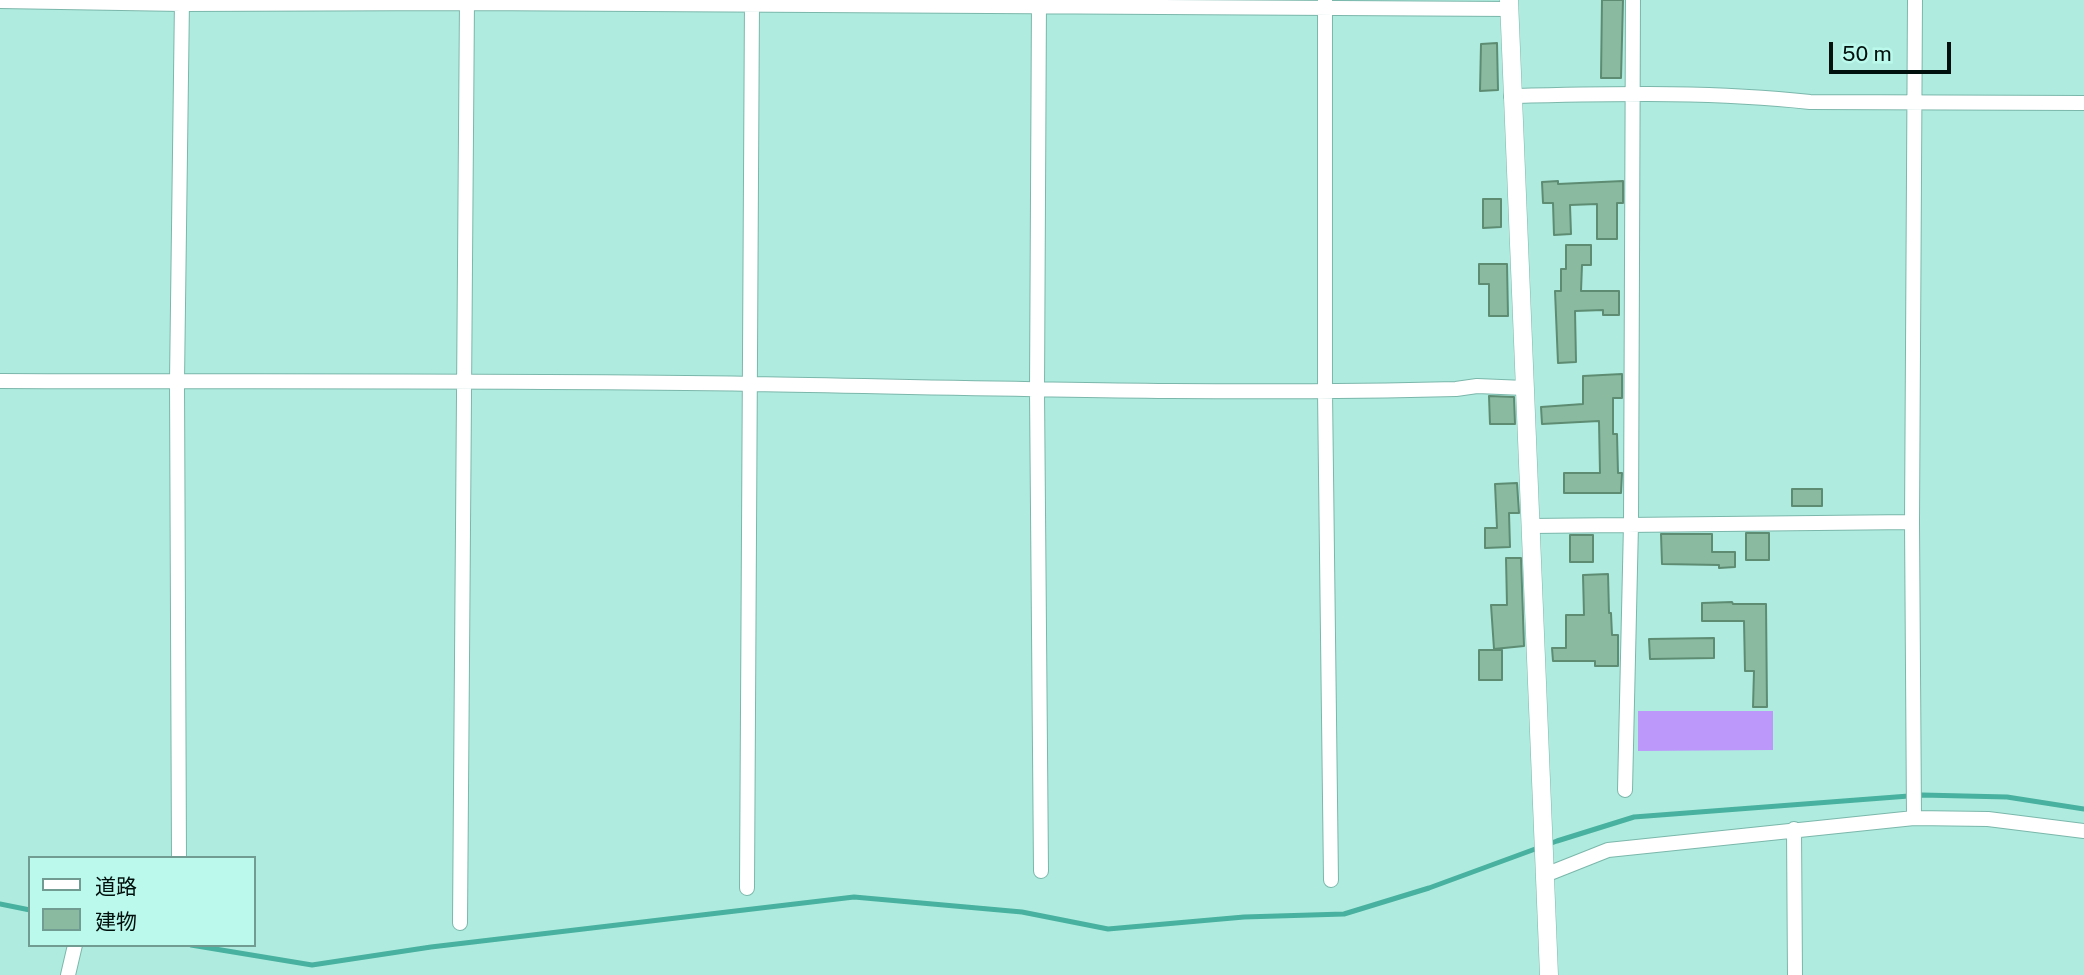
<!DOCTYPE html>
<meta charset="utf-8">
<style>
body{margin:0}
#map{position:relative;width:2084px;height:975px;overflow:hidden;background:#afecdf;font-family:"Public Sans","Noto Sans JP",sans-serif}
canvas{display:block}
.legend{position:absolute;left:28px;top:856px;width:228px;height:91px;box-sizing:border-box;background:#bbf9ec;border:2px solid #709c92;margin:0;padding:9px 12px;list-style:none;font-size:21px;color:#00100c}
.legend li{display:flex;align-items:center;gap:14px;height:35px}
.legend b{width:35px;border:2px solid #709c92}
.scale{position:absolute;left:1829px;top:42px;width:122px;height:32px;box-sizing:border-box;border:4px solid #00100c;border-top:0;padding-left:9px;font-size:21px;line-height:24px;white-space:nowrap;color:#00100c;-webkit-text-stroke:5px #bbf9ec;paint-order:stroke}
</style>
<div id="map">
<canvas width="2084" height="975"></canvas>
<ul class="legend">
<li><b style="height:9px;background:#fff"></b>道路</li>
<li><b style="height:19px;background:#8abba0"></b>建物</li>
</ul>
<div class="scale">50 m</div>
</div>
<script>
const context = document.querySelector('canvas').getContext('2d');
context.lineJoin = 'round';
function fillPath(path, color) { context.fillStyle = color; context.fill(path, 'evenodd'); }
function trace(path, color, width, dash) { context.strokeStyle = color; context.lineWidth = width; context.lineCap = dash ? 'butt' : 'round'; context.setLineDash(dash || []); context.stroke(path); }
const green = new Path2D(`
 M1638,711H1773V750L1638,751Z`);
const stream = new Path2D(`
 M0,904L30,910
 M191,945L312,965L431,947L854,897L1022,912L1108,929L1244,917L1344,914L1429,888L1557,841L1634,817L1922,795L2007,797L2084,809`);
const building = new Path2D(`
 M1602,0H1623L1621,78H1601Z
 M1497,43L1498,90L1480,91L1481,44Z
 M1558,181V184L1623,181V203H1617V239H1597V204L1570,205L1571,234L1554,235L1553,203H1543L1542,182Z
 M1483,199H1501V227L1483,228Z
 M1566,245H1591V265H1582L1581,291H1619V315H1603V310L1575,311L1576,362L1558,363L1555,291H1561V269H1566Z
 M1479,264H1507L1508,316H1489V284H1479Z
 M1622,374V398H1613V434H1617L1618,473H1622L1621,493H1564V473H1600L1599,421L1542,424L1541,407L1583,404V376Z
 M1489,396L1514,397L1515,424H1490Z
 M1517,483L1519,513H1509L1510,547L1485,548V528H1497L1495,484Z
 M1792,489H1822V506H1792Z
 M1746,533H1769V560H1746Z
 M1661,534H1712V552H1735V567L1719,568V565L1662,564Z
 M1570,535H1593V562H1570Z
 M1506,558H1521L1524,646L1494,649L1491,605H1507Z
 M1608,574L1609,613H1611L1612,635H1618V666H1595V661H1553L1552,648H1566V615H1584L1583,575Z
 M1732,602L1733,604H1766L1767,707H1753L1754,671H1745L1744,621H1702V603Z
 M1714,638V658L1650,659L1649,639Z
 M1479,650H1502V680H1479Z`);
const minor = new Path2D(`
 M1039,0L1037,391L1041,871
 M1325,0V392L1331,880
 M0,1L182,4L467,3L1510,9
 M1511,96C1611,94 1711,91 1810,102L2084,103
 M0,381C251,382 503,380 754,384C988,388 1222,395 1456,389L1477,386L1525,388
 M1530,526L1912,522
 M1625,790L1631,524L1633,0
 M1914,818L1912,522L1915,0
 M1794,829L1795,975
 M179,858L177,381L182,0
 M1545,875L1608,850L1914,818L1988,819L2084,831
 M747,888L752,0
 M460,923L467,0
 M68,975L75,945`);
const tertiary = new Path2D(`
 M1509,0L1549,975`);
fillPath(green, '#bc98fa');
trace(stream, '#49b19f', 5);
fillPath(building, '#8abba0');
trace(building, '#5d8c73', 2);
trace(minor, '#7bb7ab', 16);
trace(tertiary, '#7bb7ab', 19);
trace(minor, '#fff', 14);
trace(tertiary, '#fff', 18);
</script>
